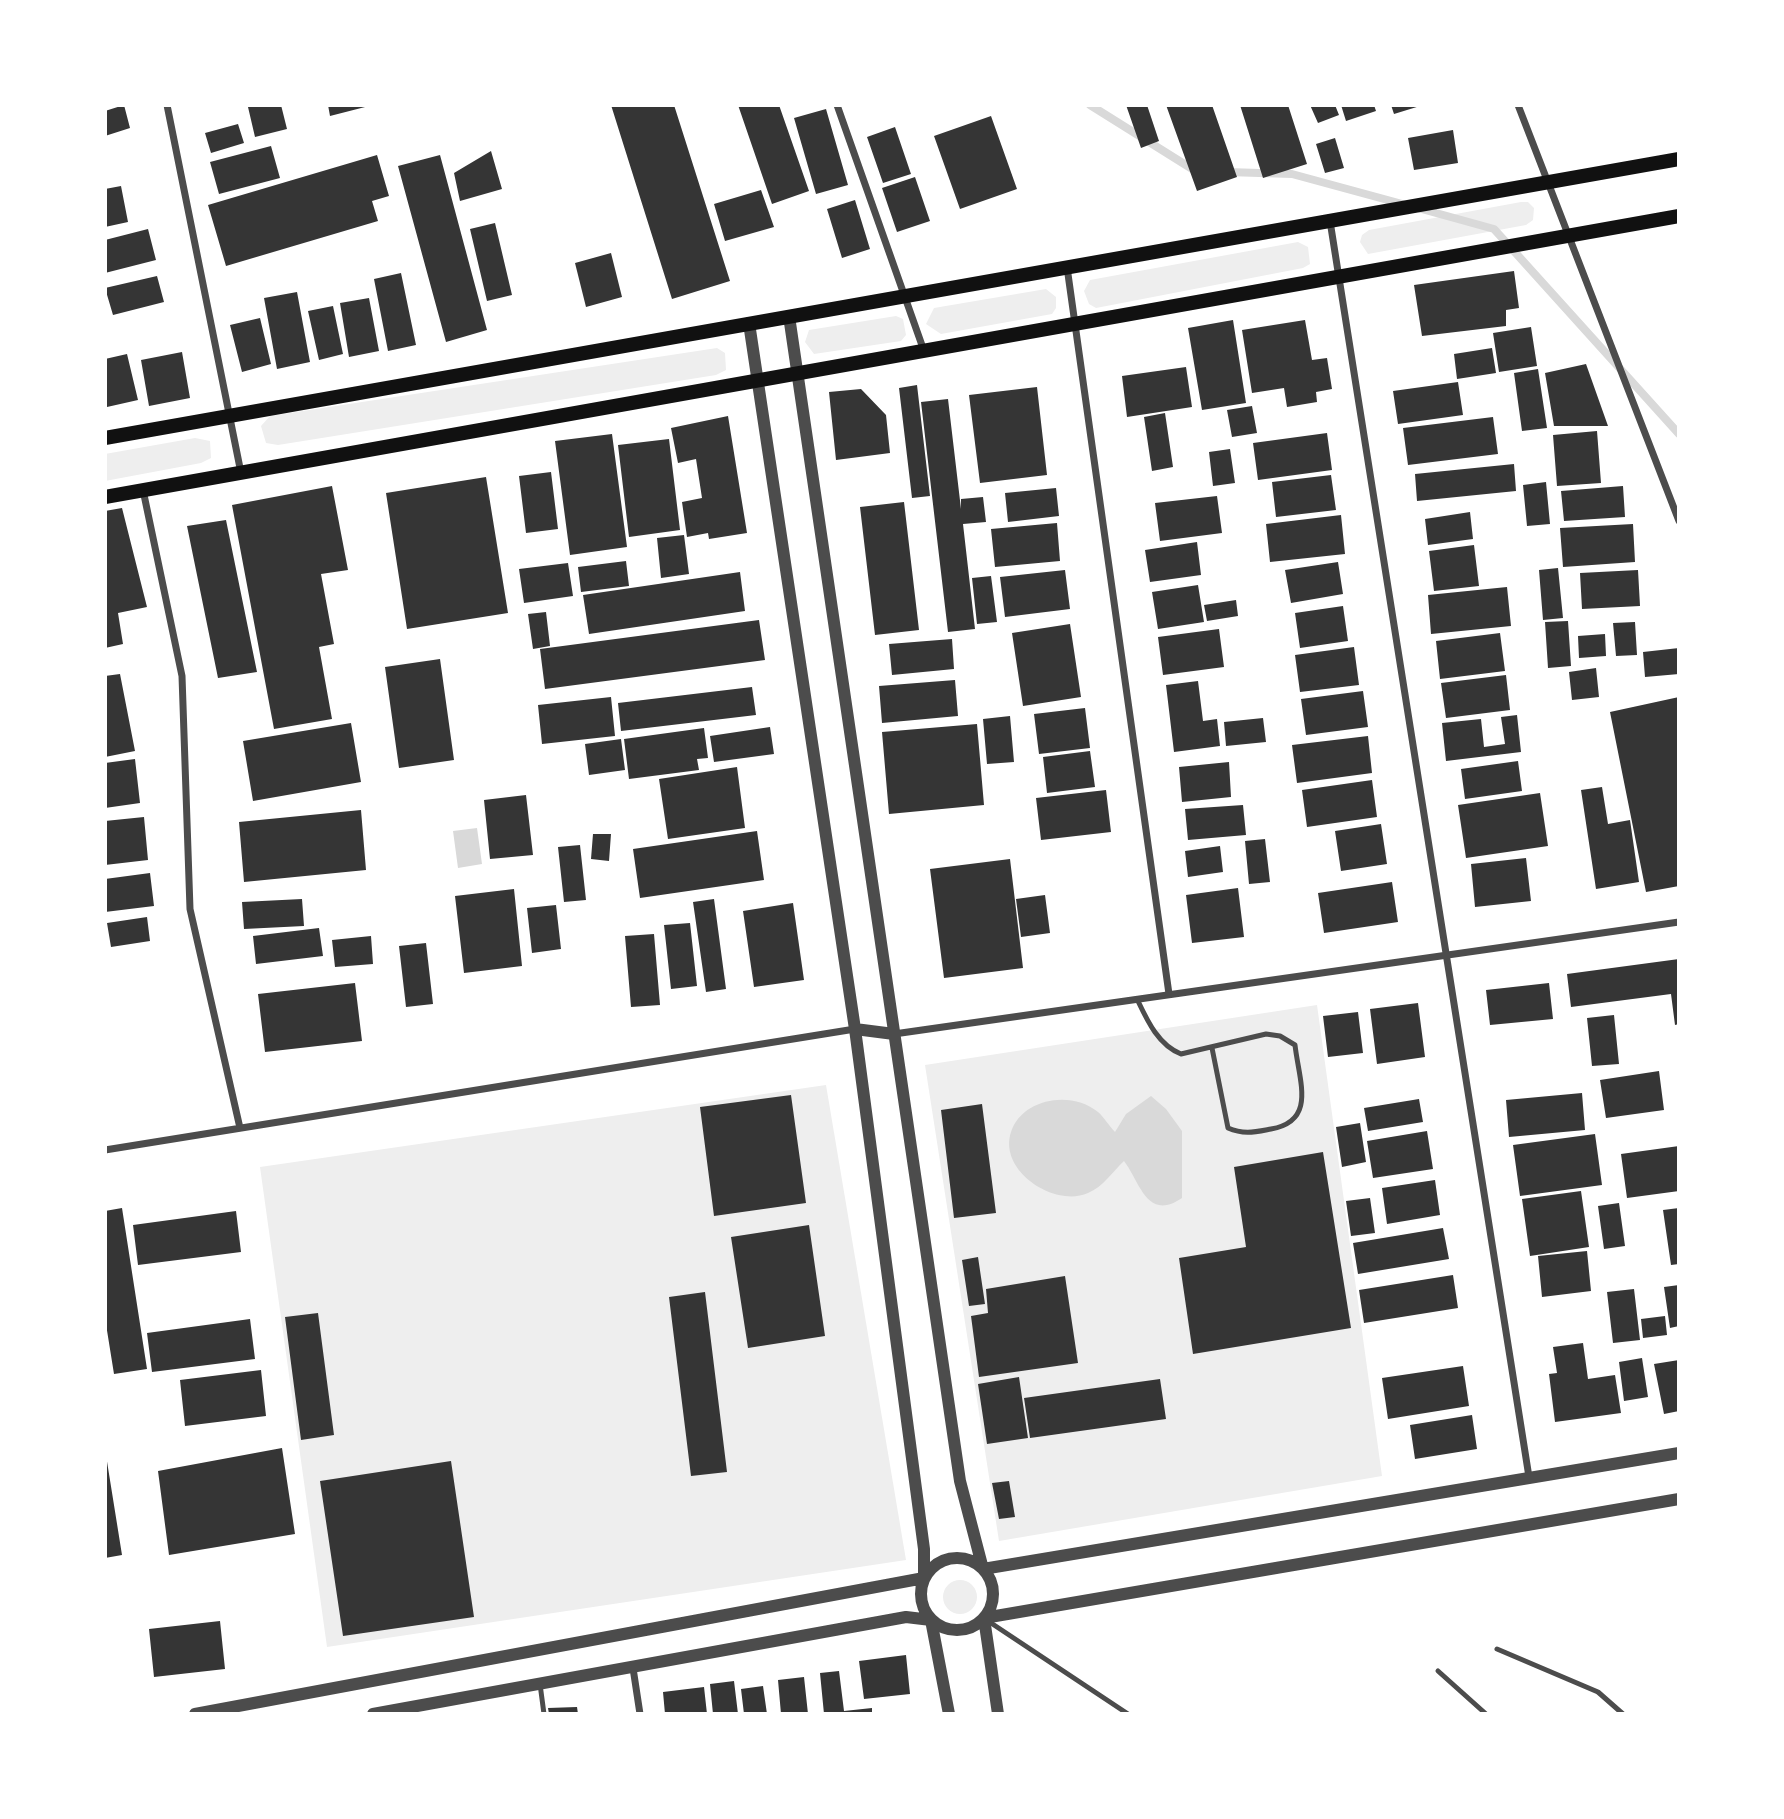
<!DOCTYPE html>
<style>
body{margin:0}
#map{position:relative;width:1784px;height:1819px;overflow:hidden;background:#fff;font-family:"Exo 2",sans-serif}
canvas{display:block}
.frame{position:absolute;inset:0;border:107px solid #fff;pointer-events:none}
</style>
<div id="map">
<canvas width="1784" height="1819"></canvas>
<div class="frame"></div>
</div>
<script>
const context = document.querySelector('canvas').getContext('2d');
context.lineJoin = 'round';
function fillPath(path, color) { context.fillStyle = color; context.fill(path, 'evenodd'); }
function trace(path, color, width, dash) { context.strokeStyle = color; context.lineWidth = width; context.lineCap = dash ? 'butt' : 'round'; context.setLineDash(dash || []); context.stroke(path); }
const green = new Path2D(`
 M1521,202H1528L1534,208L1533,220L1526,225L1368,254L1360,242L1362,235L1369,230Z
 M1298,242L1308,247L1310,264L1303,268L1096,308L1089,304L1084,291L1090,280Z
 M1046,289L1056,297V308L1052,314L941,334L926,324L934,308Z
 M896,316L903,319L906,335L901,341L814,354L805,342L809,330Z
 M717,348L725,353L726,370L716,375L278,445L266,443L261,426L270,416Z
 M195,438L210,441L211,458L201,463L105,481V454Z
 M1317,1005L1382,1476L999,1541L925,1065Z
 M826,1085L906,1560L327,1647L260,1167Z
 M943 1597a17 17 0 1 1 34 0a17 17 0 1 1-34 0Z`);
const water = new Path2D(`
 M477,828L482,864L458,868L453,831Z
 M1151,1096L1166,1109L1182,1131V1198C1147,1222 1140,1182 1124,1161C1113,1171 1103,1187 1088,1193C1055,1208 998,1171 1011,1132C1022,1098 1072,1090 1098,1112C1104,1117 1109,1126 1115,1132L1126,1114Z`);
const stream = new Path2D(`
 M1090,105L1197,172
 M1227,172L1292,174L1406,205
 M1418,208L1494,229L1679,434`);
const building = new Path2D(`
 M124,105L130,128L105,136V111Z
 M257,105H281L287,129L255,137L248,107Z
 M328,105H369V106L330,116Z
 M611,105H674L730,281L672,299Z
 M738,105H779L809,191L772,204Z
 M1126,105H1147L1159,141L1141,148Z
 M1166,105H1212L1237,177L1197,191Z
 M1240,105H1288L1307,164L1263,178Z
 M1310,105H1335L1339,115L1318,123Z
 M1341,105H1374L1376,111L1346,121Z
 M1391,105H1419L1420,106L1394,114Z
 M826,109L848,185L816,194L794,118Z
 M991,116L1017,189L960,209L934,136Z
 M238,124L244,143L211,153L205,133Z
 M895,127L911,174L883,183L867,137Z
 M1453,130L1458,163L1414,170L1408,138Z
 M1335,138L1344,168L1325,173L1316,144Z
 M271,146L280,178L219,194L210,162Z
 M491,151L502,189L460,201L454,173Z
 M377,155L389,196L372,201L378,221L226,266L208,205Z
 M440,155L487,330L446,342L398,166Z
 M915,177L930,221L897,232L882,188Z
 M121,186L128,222L105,227V189Z
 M761,190L774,227L725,241L714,204Z
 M855,200L870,249L842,258L827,209Z
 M495,223L512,295L487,301L470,229Z
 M148,229L156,260L105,273V240Z
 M611,253L622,297L586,307L575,263Z
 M1514,271L1519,308L1506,310V326L1422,336L1414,285Z
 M401,273L416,345L388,351L374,279Z
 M157,276L164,302L113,315L105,288Z
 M297,292L310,362L277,369L264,298Z
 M369,298L379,351L349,357L340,303Z
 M333,306L343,354L319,360L308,311Z
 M260,318L271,364L242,372L230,325Z
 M1233,320L1246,403L1202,410L1188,328Z
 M1305,320L1312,360L1327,358L1332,389L1316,392L1317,402L1287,407L1284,388L1252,393L1242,330Z
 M1531,327L1537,366L1499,372L1493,333Z
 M1492,348L1496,373L1457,379L1454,354Z
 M182,352L190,398L149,406L141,360Z
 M127,354L138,400L107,407L105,359Z
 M1586,364L1608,426H1554L1545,373Z
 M1186,367L1192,407L1127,417L1122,376Z
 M1538,369L1547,428L1522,431L1514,373Z
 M1458,382L1463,415L1398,424L1393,391Z
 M917,385L930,496L912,498L899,388Z
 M1037,387L1047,475L980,483L969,395Z
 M861,389L886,415L890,453L836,460L829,392Z
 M948,399L961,509V499L983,497L986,522L963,524L975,629L948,632L921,402Z
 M1252,406L1257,433L1232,437L1227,410Z
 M1165,413L1173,467L1152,471L1144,417Z
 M728,416L747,533L709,539L708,533L687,537L682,502L702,498L696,459L678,463L671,428Z
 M1493,417L1498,454L1408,465L1403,428Z
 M1597,431L1601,483L1557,486L1553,435Z
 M1327,433L1332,470L1258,480L1253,443Z
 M612,434L627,547L570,555L555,441Z
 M669,439L680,530L629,537L618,445Z
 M1230,449L1235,483L1213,486L1209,452Z
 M1514,464L1516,491L1417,501L1415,474Z
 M551,472L558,529L526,533L519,476Z
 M1331,475L1336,510L1276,517L1272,482Z
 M486,477L508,613L407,629L386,493Z
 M1546,482L1550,524L1527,526L1523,485Z
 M332,486L348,570L321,574L334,644L319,647L332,719L274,729L232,505Z
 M1623,486L1625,517L1564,521L1561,491Z
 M1056,488L1059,516L1008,522L1005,493Z
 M1217,496L1222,533L1160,541L1155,503Z
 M904,502L919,630L875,635L860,507Z
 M122,508L147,607L118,613L123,644L105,648V511Z
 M1470,512L1473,539L1428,545L1425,519Z
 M1341,515L1345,554L1270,562L1266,524Z
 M226,520L257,672L218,678L187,526Z
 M1057,523L1060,561L995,567L991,529Z
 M1633,524L1635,562L1563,567L1560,528Z
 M684,535L689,574L661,578L657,538Z
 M1197,542L1201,575L1150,582L1145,550Z
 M1474,545L1479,586L1434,591L1429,551Z
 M626,561L629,586L581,592L578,567Z
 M1338,562L1343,594L1291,603L1285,570Z
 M568,563L573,596L524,603L519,569Z
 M1558,568L1563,618L1543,620L1539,570Z
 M1065,570L1070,609L1005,617L1000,577Z
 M1638,570L1640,606L1582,609L1580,573Z
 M740,572L745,611L589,634L583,595Z
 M991,576L997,622L977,624L972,578Z
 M1198,585L1204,622L1158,629L1152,592Z
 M1507,587L1511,626L1431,634L1428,595Z
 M1236,600L1238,616L1207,621L1204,605Z
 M1343,606L1348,641L1300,648L1295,613Z
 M546,612L550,646L533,649L528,614Z
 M759,620L765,660L545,689L540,649Z
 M1568,621L1571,666L1548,668L1545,622Z
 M1635,622L1637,655L1616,656L1613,623Z
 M1070,624L1081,697L1023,706L1012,633Z
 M1219,629L1224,667L1163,675L1158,637Z
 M1500,633L1505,671L1440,679L1436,641Z
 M1605,634L1606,656L1579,658L1578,636Z
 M952,639L954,669L892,675L889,644Z
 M1354,647L1359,685L1300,692L1295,655Z
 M1679,648V674L1645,677L1643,652Z
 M440,659L454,760L399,768L385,667Z
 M1596,668L1599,697L1572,700L1569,672Z
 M120,674L135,751L105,757V676Z
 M1506,675L1510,710L1446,718L1441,683Z
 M955,680L958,716L882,723L879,686Z
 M1198,681L1203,721L1217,719L1220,746L1174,752L1166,685Z
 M752,687L756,715L621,731L618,703Z
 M1363,691L1368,727L1306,735L1301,699Z
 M611,697L615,736L542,744L538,705Z
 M1679,697V886L1646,892L1610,712Z
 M1085,708L1090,748L1039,754L1034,714Z
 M1517,715L1521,752L1446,761L1442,723L1481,719L1484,747L1505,744L1501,717Z
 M1010,716L1014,762L987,764L983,719Z
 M1263,718L1266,742L1226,746L1224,722Z
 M351,723L361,782L253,801L243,741Z
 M977,724L984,805L889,814L882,732Z
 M770,727L774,754L714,762L710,736Z
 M704,728L708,758L697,759L699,770L629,779L624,739Z
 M1368,736L1372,773L1297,783L1292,745Z
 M621,739L625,770L589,775L585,744Z
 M1090,751L1095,787L1047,793L1043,757Z
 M135,759L140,803L105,808V763Z
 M1518,761L1522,791L1465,799L1461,769Z
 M1229,762L1231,797L1182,802L1179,767Z
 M737,767L745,828L668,839L659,779Z
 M1372,780L1377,817L1307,827L1302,790Z
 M1602,787L1608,824L1630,820L1639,882L1596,889L1581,790Z
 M1106,790L1111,832L1041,840L1036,798Z
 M1540,793L1548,846L1466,858L1458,805Z
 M526,795L533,855L490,859L484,800Z
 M1243,805L1246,835L1188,840L1185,809Z
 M361,810L366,870L244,882L239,822Z
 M144,817L148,860L105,865V821Z
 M1381,824L1387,864L1341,871L1335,831Z
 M757,831L764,880L640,898L633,849Z
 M593,834H611L609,861L591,859Z
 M1265,839L1270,882L1249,884L1245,841Z
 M580,845L586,900L564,902L558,847Z
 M1220,846L1223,872L1188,877L1185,851Z
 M1526,858L1531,901L1475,907L1471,864Z
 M1010,859L1023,968L944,978L930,869Z
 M150,873L154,906L105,912V879Z
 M1392,882L1398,922L1324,933L1318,893Z
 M1238,888L1244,937L1192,943L1186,895Z
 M514,889L522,966L464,973L455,896Z
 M1045,895L1050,933L1021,937L1016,899Z
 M302,899L304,926L244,929L242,902Z
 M714,899L726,989L706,992L693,902Z
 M793,903L804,980L754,987L743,911Z
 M556,905L561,949L532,953L527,908Z
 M147,917L150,941L111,947L107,923Z
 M690,923L697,986L671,989L664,925Z
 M319,928L323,956L256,964L253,936Z
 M654,934L660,1005L631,1007L625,936Z
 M371,936L373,964L335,967L332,940Z
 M426,943L433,1004L406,1007L399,946Z
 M1679,959V1024L1675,1025L1671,994L1571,1007L1567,974Z
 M355,983L362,1041L265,1052L258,994Z
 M1549,983L1553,1019L1490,1025L1486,990Z
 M1418,1003L1425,1057L1377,1064L1370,1009Z
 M1358,1012L1363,1053L1328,1057L1323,1016Z
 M1614,1015L1619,1064L1592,1066L1587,1018Z
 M1659,1071L1664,1110L1606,1118L1600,1080Z
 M1582,1093L1585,1130L1509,1137L1506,1100Z
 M791,1095L806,1203L714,1216L700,1107Z
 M1419,1099L1423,1122L1368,1131L1364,1108Z
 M982,1104L996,1213L954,1218L941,1110Z
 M1360,1123L1366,1162L1342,1167L1336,1127Z
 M1427,1131L1433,1169L1373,1178L1367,1141Z
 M1595,1134L1602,1185L1520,1196L1513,1145Z
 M1679,1146V1191L1627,1198L1621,1154Z
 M1323,1152L1351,1328L1193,1354L1179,1258L1246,1247L1234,1167Z
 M1435,1180L1440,1215L1387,1224L1382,1188Z
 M1581,1191L1589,1247L1530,1256L1522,1199Z
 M1370,1198L1375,1233L1351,1236L1346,1201Z
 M1619,1203L1625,1246L1604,1249L1598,1206Z
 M122,1208L147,1369L114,1374L105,1318V1211Z
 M1679,1208V1264L1671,1265L1663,1210Z
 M236,1211L241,1252L138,1265L133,1225Z
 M809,1225L825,1336L748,1348L731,1237Z
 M1443,1228L1449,1259L1358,1274L1353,1243Z
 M1587,1251L1591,1291L1542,1297L1538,1256Z
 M978,1257L985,1304L969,1306L962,1260Z
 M1453,1275L1458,1308L1364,1323L1359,1290Z
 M1065,1276L1078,1363L979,1377L971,1316L988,1313L986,1289Z
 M1679,1285V1326L1670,1328L1664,1287Z
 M1634,1289L1640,1340L1613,1343L1607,1292Z
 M705,1292L727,1472L691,1476L669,1297Z
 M318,1313L334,1435L301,1440L285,1317Z
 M1665,1316L1667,1335L1643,1338L1641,1319Z
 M250,1319L255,1359L152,1372L147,1333Z
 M1583,1343L1588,1379L1615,1375L1621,1413L1555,1422L1549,1374L1557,1373L1553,1347Z
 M1642,1358L1648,1397L1624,1401L1619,1362Z
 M1679,1360V1411L1664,1414L1654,1364Z
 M1463,1366L1469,1406L1388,1419L1382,1378Z
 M261,1370L266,1416L185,1426L180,1380Z
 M1019,1377L1028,1438L987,1444L978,1384Z
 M1160,1379L1166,1419L1030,1438L1024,1398Z
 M1472,1415L1477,1449L1415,1459L1410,1425Z
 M282,1448L295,1534L169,1555L158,1471Z
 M105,1449L122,1555L105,1558Z
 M451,1461L474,1617L343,1636L320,1481Z
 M1009,1481L1015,1517L999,1519L992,1483Z
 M220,1621L225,1669L154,1677L149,1629Z
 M906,1655L910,1694L864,1699L859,1661Z
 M839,1671L844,1711L872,1708V1714H824L820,1673Z
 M804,1677L808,1714H781L778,1680Z
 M734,1681L738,1714H713L710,1684Z
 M763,1686L767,1714H744L741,1689Z
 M704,1687L707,1714H665L663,1692Z
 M577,1707L578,1714H549L548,1708Z`);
const service = new Path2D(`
 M1137,999C1147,1020 1158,1045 1181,1054L1266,1034L1280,1036L1295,1045C1299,1081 1317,1121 1271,1129C1255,1132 1244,1135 1228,1128L1212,1048
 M988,1621L1128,1714
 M1497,1649L1598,1692L1623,1714
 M1438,1671L1486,1714
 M540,1684L544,1714`);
const minor = new Path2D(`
 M167,105L241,473
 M837,105L924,351
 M1518,105L1679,521
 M1330,221L1529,1477
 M1067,267L1169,994
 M143,490L182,676L190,909L240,1128
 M894,1034L1679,922
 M105,1150L855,1029
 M633,1668L640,1714`);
const tertiary = new Path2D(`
 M789,316L960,1481L983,1569
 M749,323L855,1029L924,1549V1578
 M855,1029L894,1034
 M921 1594a36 36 0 1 1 72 0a36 36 0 1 1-72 0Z
 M983,1569L1679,1453
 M984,1618L1679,1499
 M984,1618L998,1714
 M931,1620L949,1714
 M195,1714L924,1578
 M373,1714L906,1617L931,1620`);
const secondary = new Path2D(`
 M105,438L1679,159
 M105,497L1679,216`);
fillPath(green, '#eee');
fillPath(water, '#d9d9d9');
trace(stream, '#d9d9d9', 8);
fillPath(building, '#353535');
trace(service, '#4c4c4c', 5);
trace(minor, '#4c4c4c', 7);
trace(tertiary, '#4c4c4c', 12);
trace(secondary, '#111', 14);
</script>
